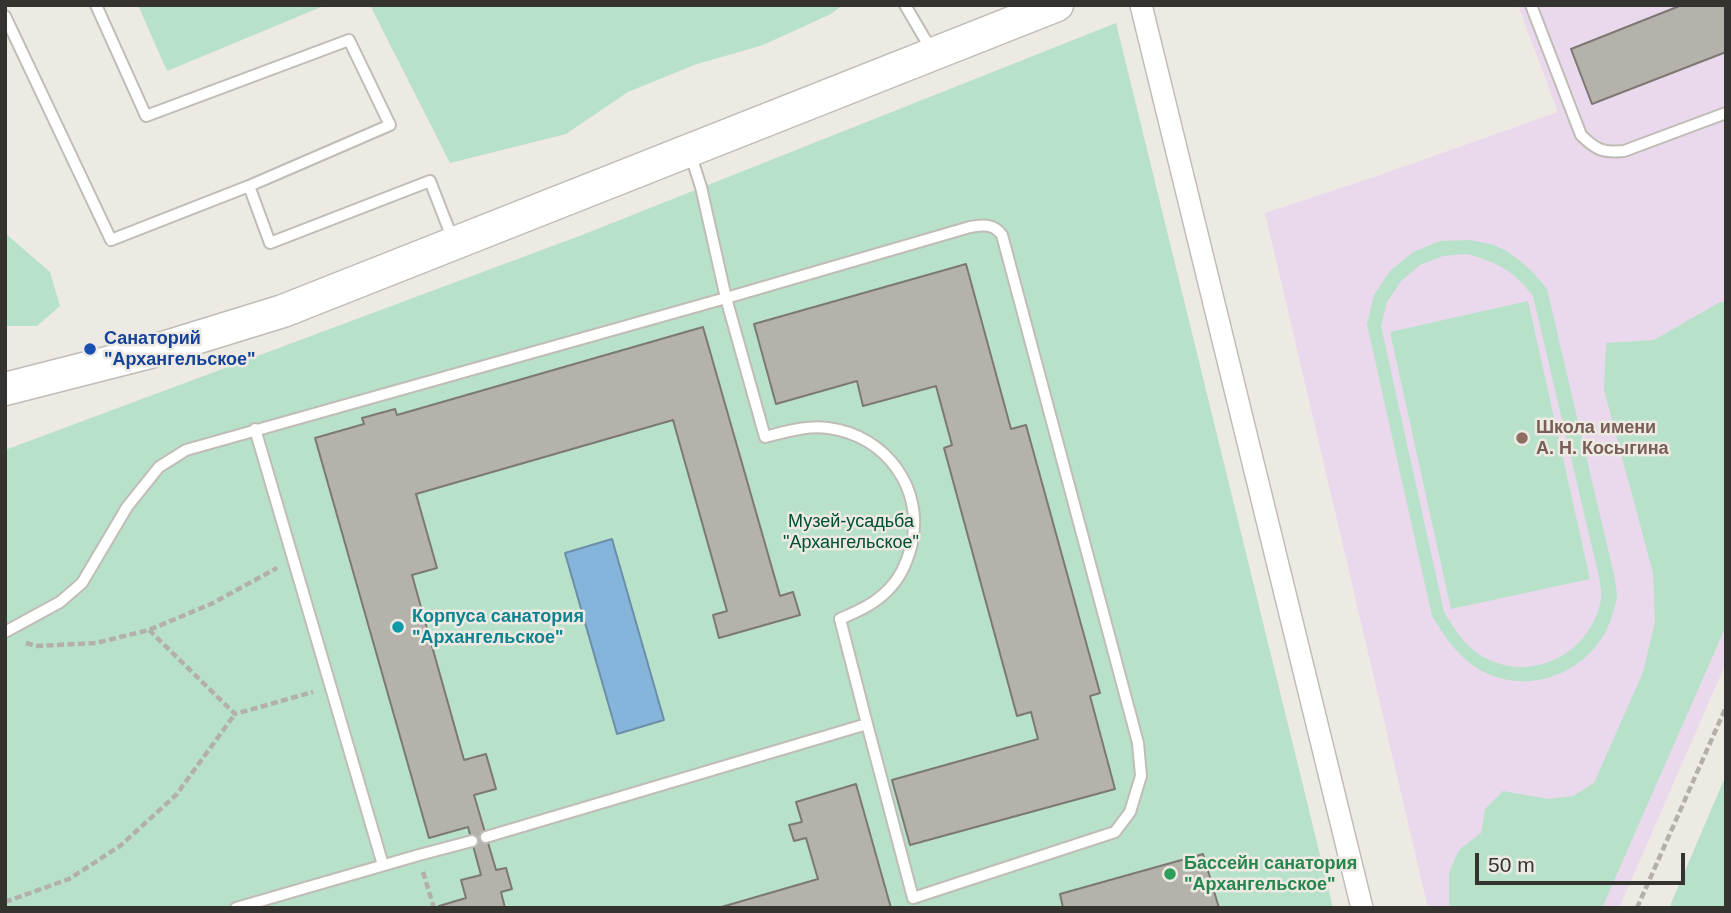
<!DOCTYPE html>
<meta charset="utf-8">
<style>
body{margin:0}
#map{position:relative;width:1731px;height:913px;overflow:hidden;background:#ede9e3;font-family:Helvetica,sans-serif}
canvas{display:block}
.frame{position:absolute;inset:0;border:7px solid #353330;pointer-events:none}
.scale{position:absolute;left:1475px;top:853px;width:210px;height:32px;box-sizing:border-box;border:4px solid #353330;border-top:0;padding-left:9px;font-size:21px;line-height:24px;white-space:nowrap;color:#353330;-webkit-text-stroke:5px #ede9e3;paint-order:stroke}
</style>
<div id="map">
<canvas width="1731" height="913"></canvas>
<div class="frame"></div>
<div class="scale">50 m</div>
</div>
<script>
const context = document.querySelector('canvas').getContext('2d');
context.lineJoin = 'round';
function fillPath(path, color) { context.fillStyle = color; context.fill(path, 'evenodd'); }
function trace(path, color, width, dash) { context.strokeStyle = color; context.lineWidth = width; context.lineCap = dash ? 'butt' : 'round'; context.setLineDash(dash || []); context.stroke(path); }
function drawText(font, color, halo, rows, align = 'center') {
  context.font = font + ' Helvetica,sans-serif'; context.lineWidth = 5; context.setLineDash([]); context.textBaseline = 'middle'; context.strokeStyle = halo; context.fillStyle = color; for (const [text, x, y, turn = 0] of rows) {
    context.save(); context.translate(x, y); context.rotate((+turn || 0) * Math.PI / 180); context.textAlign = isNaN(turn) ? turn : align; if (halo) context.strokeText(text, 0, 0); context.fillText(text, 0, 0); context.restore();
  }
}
const education = new Path2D(`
 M1518,5H1726V663L1619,908H1428L1265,213L1380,175L1558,112Z`);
const green = new Path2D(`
 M138,5H326L167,71Z
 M370,5H843L831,14L763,45L694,65L628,92L566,134L450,163Z
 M1116,23L1333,908H5V450L582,235Z
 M5,233L50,272L60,306L37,326H5Z
 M1469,240C1478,242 1488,243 1496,246C1516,254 1534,272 1547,289L1614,575C1615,582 1617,590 1617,597C1617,602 1614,607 1613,612C1600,666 1537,697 1486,673C1461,661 1446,639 1432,616L1367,324L1374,295L1390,271L1413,252L1440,241ZM1467,254C1497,262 1514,271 1533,296L1599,577C1600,584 1602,592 1601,599C1593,649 1539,681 1492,661C1469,652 1456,632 1444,612L1381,326L1387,302L1401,281L1420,265L1443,256Z
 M1528,301L1590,579L1451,609L1390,332Z
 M1720,302H1726V626L1602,908H1449V872L1459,850L1481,833L1485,809L1503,791L1548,799L1573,796L1594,783L1643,672L1655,622L1653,573L1604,390L1606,343L1654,340Z
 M1726,775V908H1669Z`);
const water = new Path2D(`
 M612,539L664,720L617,734L565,553Z`);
const building = new Path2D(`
 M1682,5H1726V52L1592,104L1571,49Z
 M966,264L1011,429L1026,425L1100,693L1090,696L1115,789L910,845L892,780L1038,739L1031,712L1017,716L944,448L952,445L936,386L863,406L857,381L776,404L754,324Z
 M703,327L780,596L793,592L800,615L719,638L713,615L727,611L673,420L416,494L437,568L412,575L464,760L486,754L496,789L474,795L496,870L506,868L512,889L501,892L505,908H440L439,906L466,898L461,880L481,875L468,827L429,838L315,438L364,424L362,418L395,409L397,415Z
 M856,784L891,908H718L818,879L806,838L794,841L789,825L802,822L796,802Z
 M1203,854L1219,908H1063L1060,894Z`);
const path = new Path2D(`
 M149,630L235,714L313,692
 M26,643L36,646L96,643L149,630L211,604L277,568
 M423,872L434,908
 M5,902L69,879L120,846L176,795L235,714
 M1637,908L1726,707`);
const lane = new Path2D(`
 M96,5L146,116L349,40L390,125L249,186
 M905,5L932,51
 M1531,5L1581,135C1596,150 1603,153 1624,151L1726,113
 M5,16L111,240L249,186L270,243L430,181L453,240
 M255,429L383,865
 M5,632L60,602L82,583L127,507L159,467L186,450L726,298L701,187L690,153
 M486,837L867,724L840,619C858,611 875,604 889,589C900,578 907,562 911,547C926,490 886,435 828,428C807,425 785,432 765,437L726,298L970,227C983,225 993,223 1002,235L1138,743L1141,776L1130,812L1115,832L913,898L867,724
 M236,908L419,855L472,841`);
const street = new Path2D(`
 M1141,5L1362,908`);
const secondary = new Path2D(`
 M5,389L150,352L283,311L1057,5`);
const markers = [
 [90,349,7,"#1a4fb4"],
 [1522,438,7,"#8d6e63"],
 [398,627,7,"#0f9aa8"],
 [1170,874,7,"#2e9e5b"]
];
const transitNames = [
 ["Санаторий",104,339],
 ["\"Архангельское\"",104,360]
];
const educationNames = [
 ["Школа имени",1536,428],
 ["А. Н. Косыгина",1536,449]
];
const parkNames = [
 ["Музей-усадьба",851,522],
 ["\"Архангельское\"",851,543]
];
const cultureNames = [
 ["Корпуса санатория",412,617],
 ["\"Архангельское\"",412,638]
];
const leisureNames = [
 ["Бассейн санатория",1184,864],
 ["\"Архангельское\"",1184,885]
];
fillPath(education, '#ead9ec');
fillPath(green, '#b8e1ca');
fillPath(water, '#85b5db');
trace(water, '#6d8ea8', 2);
fillPath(building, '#b5b1ab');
trace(building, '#7c7873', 2);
trace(lane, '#c0bcb6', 14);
trace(street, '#c0bcb6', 24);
trace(secondary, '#c0bcb6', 35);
trace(path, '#b3afaa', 4.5, [7, 3.5]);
trace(lane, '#fff', 10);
trace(street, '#fff', 21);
trace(secondary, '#fff', 32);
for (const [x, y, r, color] of markers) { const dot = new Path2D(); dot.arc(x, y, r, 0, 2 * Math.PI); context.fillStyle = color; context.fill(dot); trace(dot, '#ede9e3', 2.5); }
drawText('bold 18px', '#164399', '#ede9e3', transitNames, 'left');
drawText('bold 18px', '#785e54', '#ede9e3', educationNames, 'left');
drawText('18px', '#004e32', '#ede9e3', parkNames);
drawText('bold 18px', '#0d838f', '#ede9e3', cultureNames, 'left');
drawText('bold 18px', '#27864d', '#ede9e3', leisureNames, 'left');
</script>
